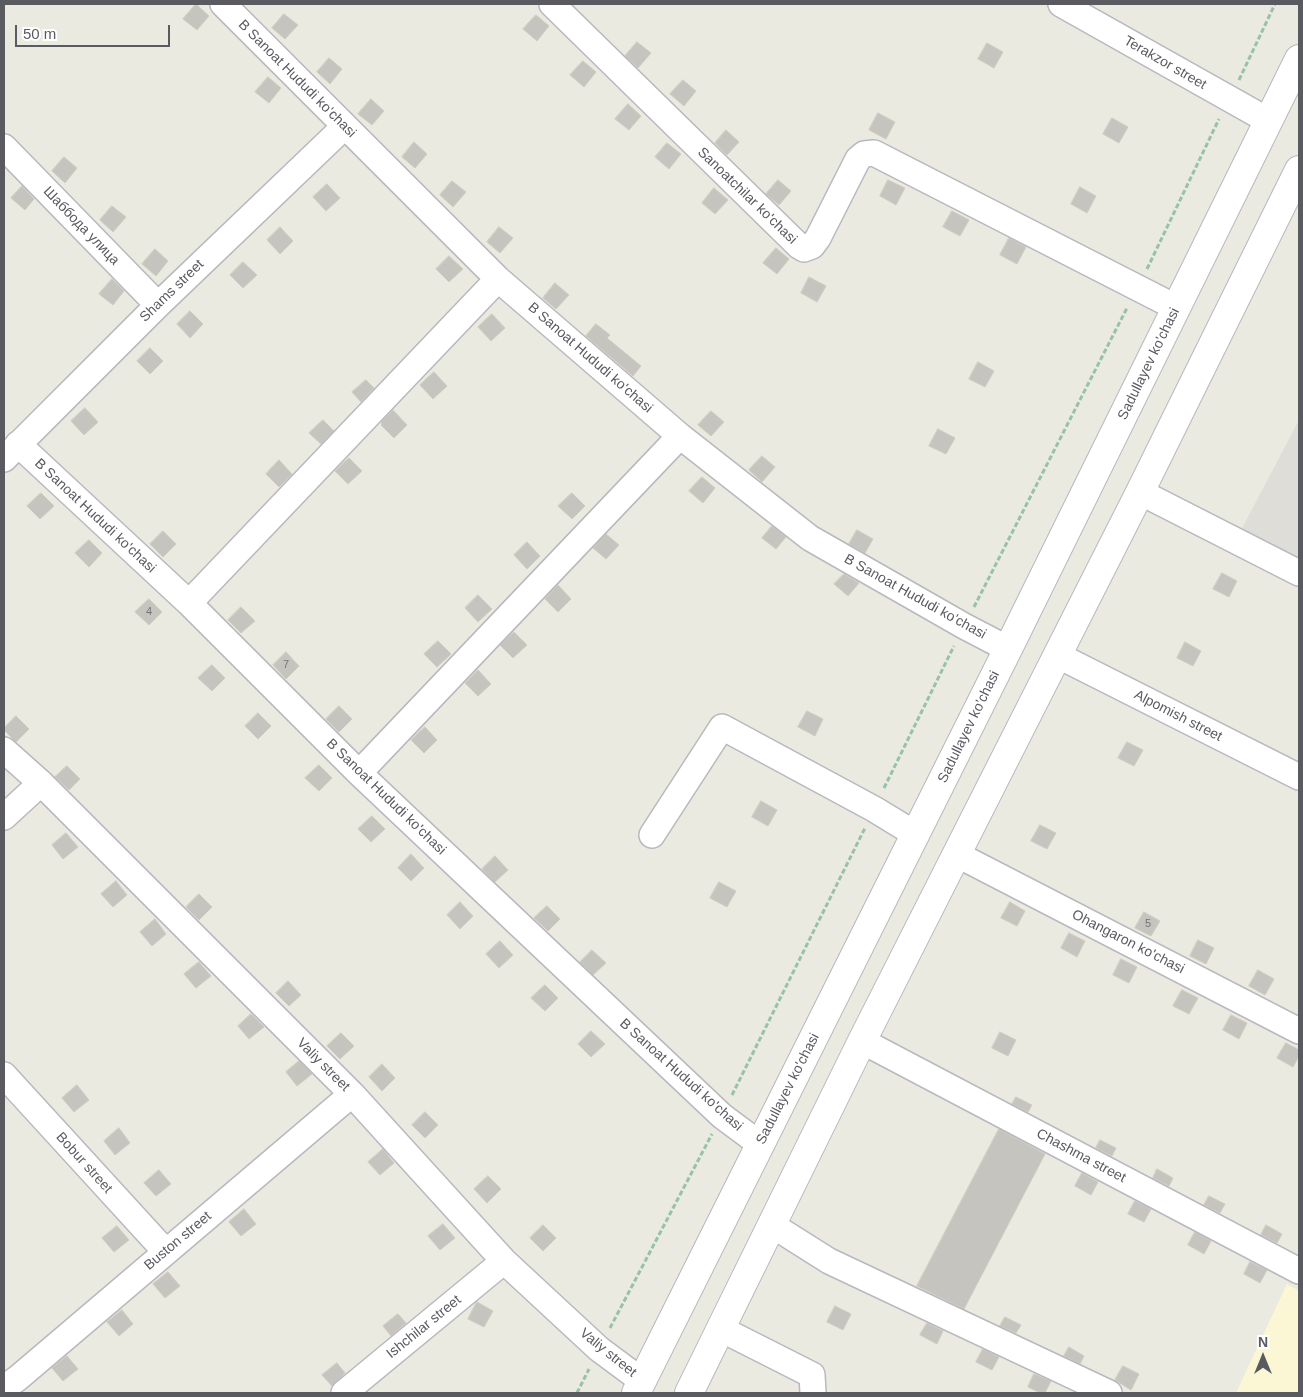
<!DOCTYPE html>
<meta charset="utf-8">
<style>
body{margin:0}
#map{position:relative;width:1303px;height:1397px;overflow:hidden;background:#ebeae0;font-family:Arial,sans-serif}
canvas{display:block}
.frame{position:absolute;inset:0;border:5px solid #595b61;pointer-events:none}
.north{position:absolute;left:1238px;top:1332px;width:50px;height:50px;-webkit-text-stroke:4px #fff;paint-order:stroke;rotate:0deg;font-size:14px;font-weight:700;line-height:20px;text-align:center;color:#595b61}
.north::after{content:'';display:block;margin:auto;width:18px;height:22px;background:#595b61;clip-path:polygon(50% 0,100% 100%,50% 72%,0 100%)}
.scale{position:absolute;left:15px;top:25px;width:155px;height:22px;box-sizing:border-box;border:2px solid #595b61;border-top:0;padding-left:6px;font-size:15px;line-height:18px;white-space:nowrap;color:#595b61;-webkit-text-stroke:4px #fff;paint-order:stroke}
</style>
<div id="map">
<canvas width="1303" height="1397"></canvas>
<div class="frame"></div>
<div class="north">N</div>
<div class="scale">50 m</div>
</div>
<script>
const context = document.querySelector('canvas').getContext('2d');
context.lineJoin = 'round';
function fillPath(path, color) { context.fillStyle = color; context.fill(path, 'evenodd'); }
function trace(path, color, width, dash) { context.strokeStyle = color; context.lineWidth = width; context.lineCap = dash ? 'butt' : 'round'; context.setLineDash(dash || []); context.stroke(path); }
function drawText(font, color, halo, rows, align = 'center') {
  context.font = font + ' Arial,sans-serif'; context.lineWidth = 4; context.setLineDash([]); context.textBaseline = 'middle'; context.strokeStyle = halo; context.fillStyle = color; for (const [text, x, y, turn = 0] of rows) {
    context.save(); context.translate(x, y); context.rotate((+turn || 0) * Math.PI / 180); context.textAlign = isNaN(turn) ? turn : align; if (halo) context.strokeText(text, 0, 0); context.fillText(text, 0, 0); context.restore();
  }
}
const commercial = new Path2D(`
 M1287,1284L1299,1291V1393H1236Z`);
const industrial = new Path2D(`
 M1299,420V562L1240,532Z`);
const building = new Path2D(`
 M196,4L209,16L197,30L183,19Z
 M284,14L298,25L285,39L272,28Z
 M536,15L549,26L537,41L523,29Z
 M637,42L651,53L638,68L625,56Z
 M987,43L1003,52L994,68L978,59Z
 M329,58L342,69L330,84L317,72Z
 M583,61L596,72L584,87L570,75Z
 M268,77L281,88L269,103L255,92Z
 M683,80L696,91L684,106L670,94Z
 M371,99L384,111L372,125L358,114Z
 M628,104L641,116L629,130L615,119Z
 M878,113L895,122L886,139L869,130Z
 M1112,118L1128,127L1119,143L1103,134Z
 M726,130L739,142L727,155L715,143Z
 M414,142L427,154L415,168L402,157Z
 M667,143L681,154L669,169L655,157Z
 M64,157L77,168L65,183L52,171Z
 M778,180L791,191L779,205L766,194Z
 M888,180L905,188L896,205L880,196Z
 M452,181L466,192L453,207L440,195Z
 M327,184L340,198L326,211L313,197Z
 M22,186L34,199L25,210L11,198Z
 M1080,187L1096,196L1087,213L1071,204Z
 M714,188L728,200L715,214L702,203Z
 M112,206L126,217L113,232L100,220Z
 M952,211L969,220L960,236L943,227Z
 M280,227L293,241L280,254L267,240Z
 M499,227L513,238L500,253L487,242Z
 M1009,238L1026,247L1017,264L1000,255Z
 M776,248L789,259L777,274L763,263Z
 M155,249L168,261L156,276L142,264Z
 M449,256L463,269L449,282L436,269Z
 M243,262L257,275L243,288L230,275Z
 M809,277L826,286L817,302L801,293Z
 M112,279L124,291L113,305L99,294Z
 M555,283L569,295L556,309L543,298Z
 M190,311L203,324L190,338L177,324Z
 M492,314L505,328L491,341L478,327Z
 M596,324L610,335L607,338L641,366L633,376L586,336Z
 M150,348L163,361L150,374L137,361Z
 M978,362L994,371L985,387L969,379Z
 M434,372L447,386L433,399L420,385Z
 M366,380L374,388L361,402L352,392Z
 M85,408L98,422L84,435L71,421Z
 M393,410L407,425L394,438L381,425L382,424L381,422Z
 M711,411L724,422L711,436L698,425Z
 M323,420L334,431L321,444L309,433Z
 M938,429L955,438L946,454L929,446Z
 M762,456L775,467L762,482L749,470Z
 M349,458L362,471L348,484L335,471Z
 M279,460L292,474L279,487L266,474Z
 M702,477L715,488L703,503L689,491Z
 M41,493L54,506L40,519L27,506Z
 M572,493L585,506L572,519L558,506Z
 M772,526L786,537L776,549L762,538Z
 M857,530L873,539L865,553L849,544Z
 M163,531L176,544L163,557L150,544Z
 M606,534L619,545L606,559L593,548Z
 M89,540L102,553L89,567L75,553Z
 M527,542L540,556L527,569L514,555Z
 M1222,573L1237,581L1229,597L1213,589Z
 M844,574L859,583L848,596L834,584Z
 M558,585L571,599L558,612L545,599Z
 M478,595L492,609L478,622L465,608Z
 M149,599L162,612L149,625L135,612Z
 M241,607L255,621L241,633L228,620Z
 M514,632L527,645L513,658L500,645Z
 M438,641L451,654L437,667L424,654Z
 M1185,642L1201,651L1193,666L1177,658Z
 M286,652L299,666L286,679L273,665Z
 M212,665L225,678L212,691L198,678Z
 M478,670L491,684L478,696L465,683Z
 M339,706L352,719L339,732L326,719Z
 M807,711L823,719L815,736L798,727Z
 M258,713L271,726L258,739L245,726Z
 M16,716L29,729L16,742L4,730V728Z
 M425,727L437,740L424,753L411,740Z
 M1127,742L1143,750L1134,766L1118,758Z
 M319,765L332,778L319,791L305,778Z
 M67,766L80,779L69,790L55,777Z
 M761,801L777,810L768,826L752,817Z
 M372,816L385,829L371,842L358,829Z
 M1040,825L1056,833L1047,849L1031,841Z
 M66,833L78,847L63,859L52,845Z
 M411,854L424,868L411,881L398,868Z
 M495,856L508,870L495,882L482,869Z
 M116,881L127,895L113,907L101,894Z
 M719,882L736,891L727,907L710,898Z
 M199,894L212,907L199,920L186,907Z
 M460,902L473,916L460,929L447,915Z
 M1010,902L1025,911L1017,926L1001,918Z
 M547,906L560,919L548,931L534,918Z
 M1144,912L1160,921L1151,936L1135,928Z
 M155,919L166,934L152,946L140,932Z
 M1069,933L1085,941L1077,957L1061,948Z
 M1198,940L1214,948L1206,964L1190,956Z
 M500,941L513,955L499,968L486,954Z
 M592,950L606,963L593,975L580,962Z
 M1121,959L1137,967L1129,983L1113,975Z
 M199,962L211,976L196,988L184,974Z
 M1258,970L1274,979L1265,995L1249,986Z
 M288,981L301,995L289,1006L276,993Z
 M545,985L558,998L545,1011L531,998Z
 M1182,990L1198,998L1189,1014L1173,1006Z
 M251,1014L264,1027L249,1039L238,1026Z
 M1231,1015L1247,1023L1239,1039L1223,1030Z
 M591,1031L605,1044L591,1057L578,1044Z
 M1000,1032L1016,1040L1008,1056L992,1048Z
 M341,1033L354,1046L340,1059L327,1046Z
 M1286,1043L1299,1050V1056L1293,1067L1277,1058Z
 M299,1061L312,1074L297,1086L286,1072Z
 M382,1064L395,1078L382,1091L369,1077Z
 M77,1085L89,1100L74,1112L62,1098Z
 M1016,1097L1032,1105L1028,1112L1012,1104Z
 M425,1112L438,1125L425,1138L412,1125Z
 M119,1128L130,1143L115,1155L104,1141Z
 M999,1129L1045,1154L964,1309L917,1286Z
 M1100,1140L1116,1148L1112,1156L1096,1148Z
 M383,1149L394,1163L380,1175L368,1162Z
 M1157,1169L1173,1178L1169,1186L1153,1178Z
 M159,1170L171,1184L156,1196L144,1183Z
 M1082,1173L1098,1182L1091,1195L1075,1186Z
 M488,1176L501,1189L487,1203L474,1189Z
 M1209,1196L1225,1204L1220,1213L1204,1205Z
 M1135,1201L1151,1209L1144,1222L1128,1214Z
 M244,1209L256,1224L241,1236L229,1222Z
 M443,1224L455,1238L440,1250L428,1236Z
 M543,1225L556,1238L543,1251L530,1238Z
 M1266,1225L1282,1234L1277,1243L1261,1235Z
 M117,1226L129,1240L114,1252L102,1238Z
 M1195,1232L1211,1241L1204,1254L1188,1245Z
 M1250,1262L1267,1270L1260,1283L1244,1274Z
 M168,1272L180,1286L165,1298L153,1284Z
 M477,1302L493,1311L484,1327L468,1319Z
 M835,1306L851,1314L843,1330L827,1322Z
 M122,1310L133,1324L119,1336L107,1322Z
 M398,1314L406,1323L391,1336L383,1326Z
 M1005,1317L1021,1325L1016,1333L1000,1326Z
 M927,1323L943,1331L937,1344L920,1335Z
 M1069,1347L1084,1356L1080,1364L1064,1356Z
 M983,1349L999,1357L992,1370L976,1362Z
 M67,1356L78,1369L63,1381L52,1368Z
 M337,1363L345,1373L332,1386L322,1375Z
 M1123,1366L1139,1374L1131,1390L1115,1380Z
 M1034,1374L1051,1381L1045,1393H1040L1028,1387Z`);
const path = new Path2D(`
 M1239,80L1275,4
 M1147,269L1219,119
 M974,607L1127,308
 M884,788L954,646
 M732,1095L865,828
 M610,1328L712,1134
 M577,1393L589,1369`);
const street = new Path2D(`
 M223,4L498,279L680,436L810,538L964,626L1008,649
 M552,4L799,246L804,249L812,246L818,238L858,159L864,154L874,153L1177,308
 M1061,4L1269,121
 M4,147L158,305
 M18,444L189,603L359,773L722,1116L761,1145
 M4,459L158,305L344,127
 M1140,492L1299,573
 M189,603L498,279
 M1057,655L1299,777
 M4,750L41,783L352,1094L504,1261L599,1349L642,1381
 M359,773L680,436
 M4,817L41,783
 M652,835L722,727L874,809L915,834
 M956,854L1299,1031
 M862,1041L1299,1271
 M4,1075L165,1251
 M772,1225L829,1261L1109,1393
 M721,1329L812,1375L813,1393
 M4,1388L18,1378L352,1094
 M344,1393L504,1261`);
const secondary = new Path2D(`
 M636,1393L1008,649L1299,59
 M689,1393L862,1041L1140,492L1299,170`);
const numberNames = [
 ["4",149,612],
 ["7",286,665],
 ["5",1148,924]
];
const streetNames = [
 ["Terakzor street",1165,63,30],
 ["B Sanoat Hududi ko'chasi",297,79,45],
 ["Sanoatchilar ko'chasi",747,196,44],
 ["Шаббода улица",81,226,46],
 ["Shams street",172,291,-44],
 ["B Sanoat Hududi ko'chasi",590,358,41],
 ["Sadullayev ko'chasi",1149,364,-64],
 ["B Sanoat Hududi ko'chasi",95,516,43],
 ["B Sanoat Hududi ko'chasi",915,597,29],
 ["Alpomish street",1178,716,27],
 ["Sadullayev ko'chasi",969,727,-64],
 ["B Sanoat Hududi ko'chasi",386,797,44],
 ["Ohangaron ko'chasi",1128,942,27],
 ["Valiy street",323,1065,45],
 ["B Sanoat Hududi ko'chasi",681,1075,42],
 ["Sadullayev ko'chasi",788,1089,-63],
 ["Chashma street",1081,1156,28],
 ["Bobur street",84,1163,48],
 ["Buston street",178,1241,-40],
 ["Ishchilar street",424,1327,-39],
 ["Valiy street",608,1353,39]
];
fillPath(commercial, '#fbf7d5');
fillPath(industrial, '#dfddd8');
fillPath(building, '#c6c4be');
trace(building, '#cfccbf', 1);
trace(street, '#b8b9bf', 28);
trace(secondary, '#b6b8be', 30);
trace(path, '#97c2a9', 3, [5, 2.5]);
trace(street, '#fff', 25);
trace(secondary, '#fff', 28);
drawText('11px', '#747578', null, numberNames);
drawText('14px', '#595b61', '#fff', streetNames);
</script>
